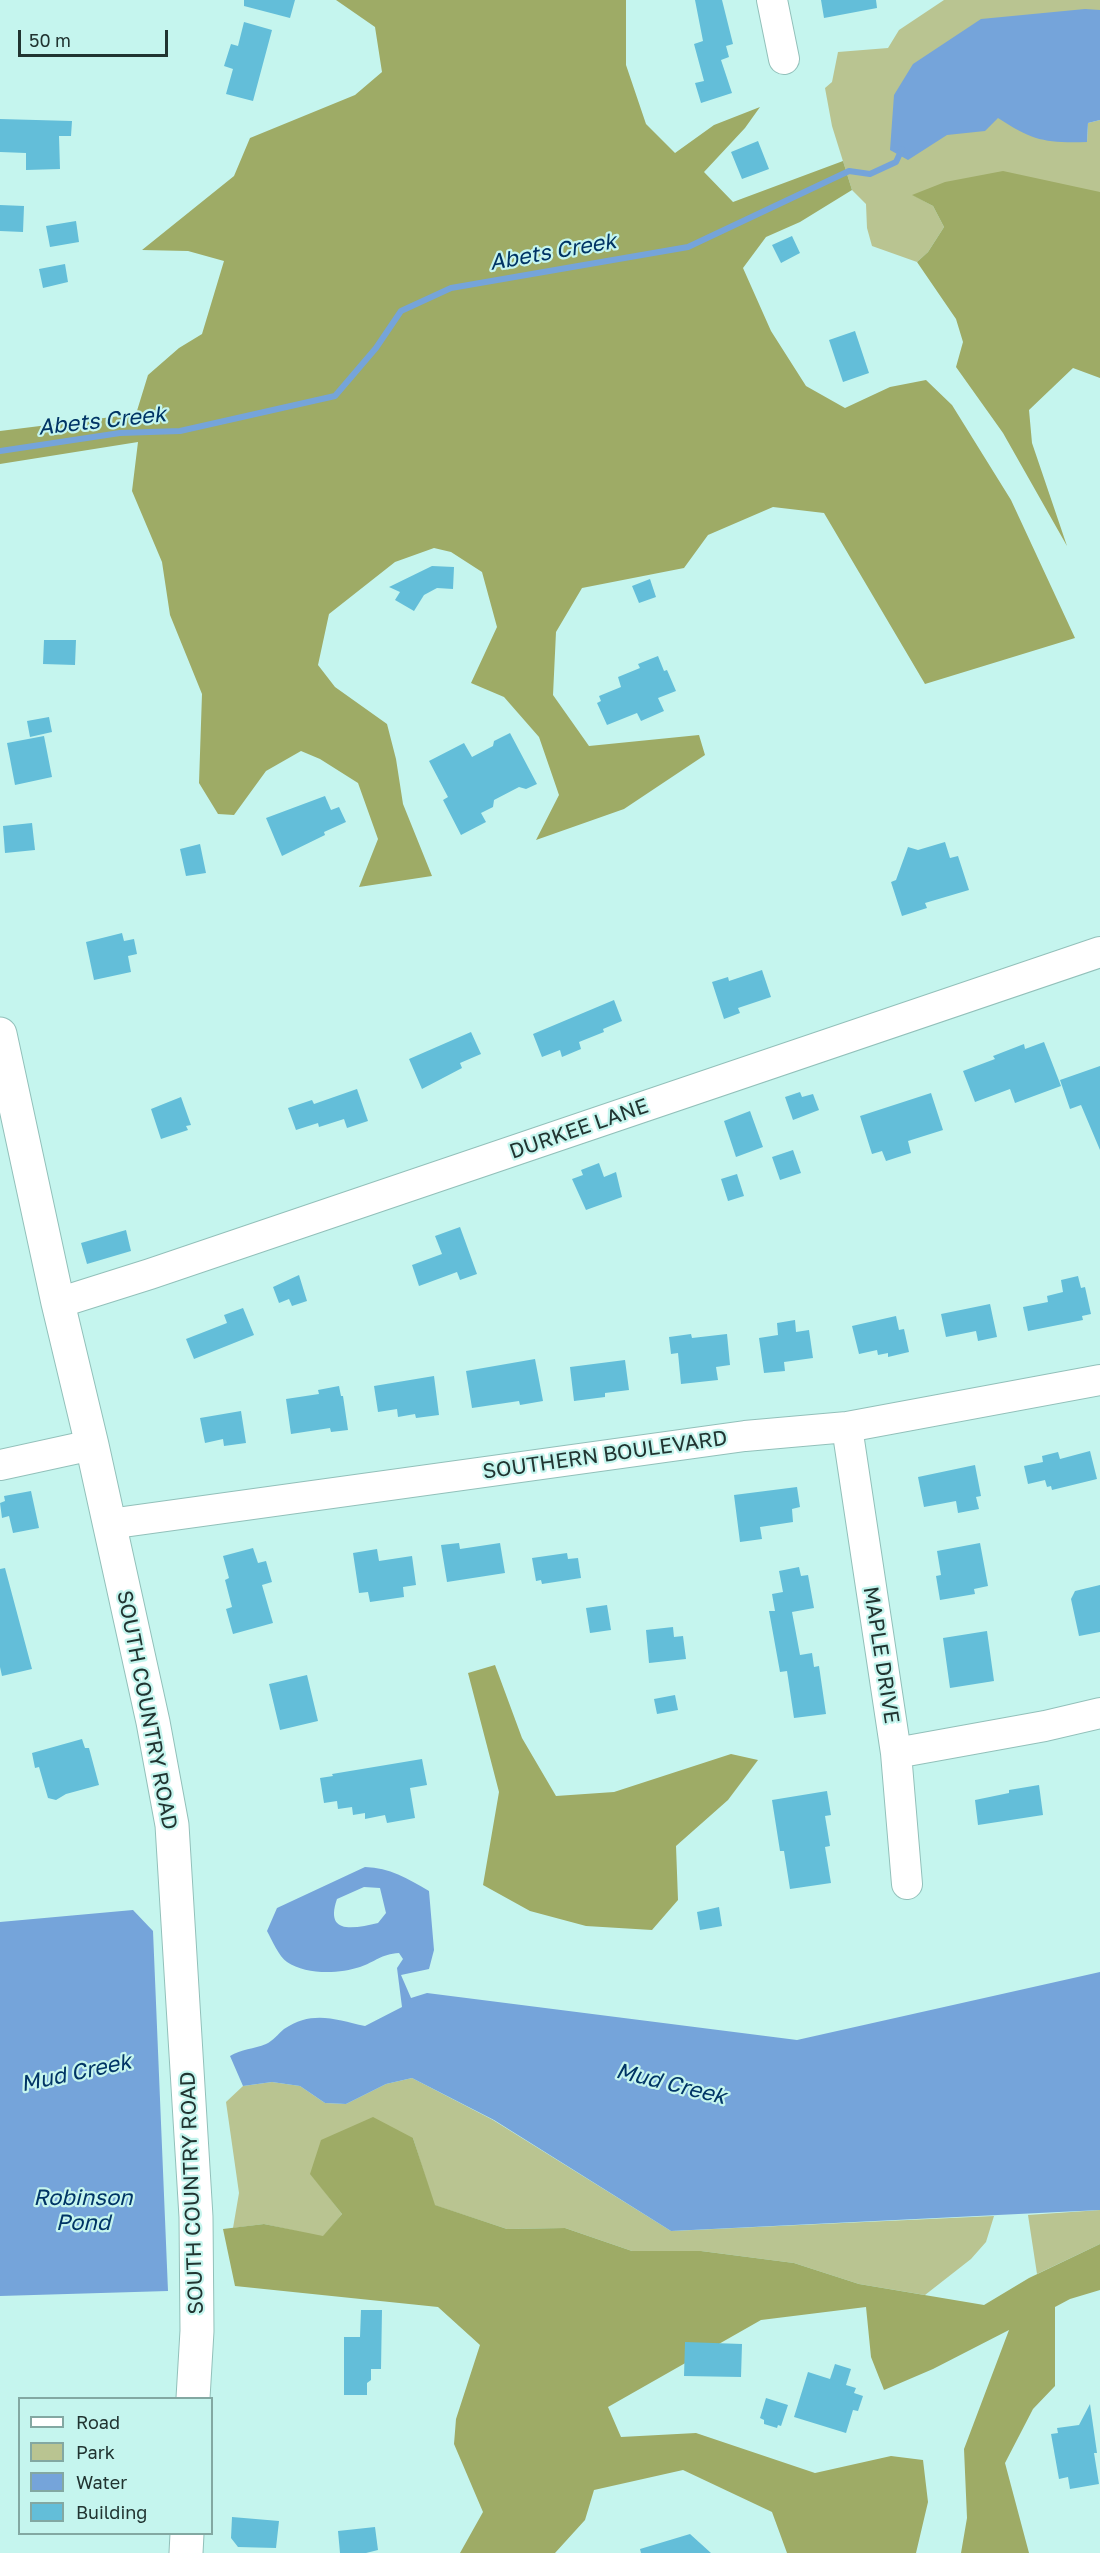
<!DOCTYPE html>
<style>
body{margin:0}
#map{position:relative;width:1100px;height:2553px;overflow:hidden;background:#c5f5ee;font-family:"Golos Text",sans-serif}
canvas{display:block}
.legend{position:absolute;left:18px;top:2397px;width:195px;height:138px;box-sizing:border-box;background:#c5f5ee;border:2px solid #83a8a2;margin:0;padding:8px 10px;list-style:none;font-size:18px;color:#213431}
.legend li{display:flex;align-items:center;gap:12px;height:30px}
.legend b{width:30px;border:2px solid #83a8a2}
.scale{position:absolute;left:18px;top:30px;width:150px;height:27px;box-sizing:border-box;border:3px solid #213431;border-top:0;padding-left:8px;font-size:18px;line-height:21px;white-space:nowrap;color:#213431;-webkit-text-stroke:4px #c5f5ee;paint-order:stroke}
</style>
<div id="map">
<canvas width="1100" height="2553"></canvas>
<ul class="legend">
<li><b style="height:8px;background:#fff"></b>Road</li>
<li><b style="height:16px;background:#b9c491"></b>Park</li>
<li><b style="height:16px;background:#75a4da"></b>Water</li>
<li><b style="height:16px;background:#63bed9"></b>Building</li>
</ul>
<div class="scale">50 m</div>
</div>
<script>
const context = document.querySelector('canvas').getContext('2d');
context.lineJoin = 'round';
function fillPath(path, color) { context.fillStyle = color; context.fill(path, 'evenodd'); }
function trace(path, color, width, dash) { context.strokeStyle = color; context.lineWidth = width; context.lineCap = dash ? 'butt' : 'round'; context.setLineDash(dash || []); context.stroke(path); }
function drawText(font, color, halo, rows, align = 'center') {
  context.font = font + ' "Golos Text",sans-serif'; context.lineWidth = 4.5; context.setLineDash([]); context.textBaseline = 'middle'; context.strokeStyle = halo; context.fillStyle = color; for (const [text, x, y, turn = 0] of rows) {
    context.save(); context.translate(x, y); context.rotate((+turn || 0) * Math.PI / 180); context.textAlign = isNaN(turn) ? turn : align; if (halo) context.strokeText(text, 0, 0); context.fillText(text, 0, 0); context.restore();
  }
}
const green = new Path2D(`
 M944,0H1100V94L1078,142H1087L1088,123L1100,120V192L913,195L933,206L944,227L928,252L917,262L872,246L867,228L866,204L852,190L832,126L825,88L832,82L838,52L888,48L899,30Z
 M412,2078L493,2120L671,2231L994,2216L986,2242L971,2259L925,2295L859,2284L794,2263L701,2251H632L565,2228L507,2229L434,2205L413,2138L311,2174L342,2214L323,2237L264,2224L233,2228L239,2193L226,2102L243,2086L272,2082L300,2086L325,2103L346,2104L386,2084Z
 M1100,2210V2244L1037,2274L1028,2215Z`);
const forest = new Path2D(`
 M336,0H626V65L646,124L675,153L714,125L760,107L745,128L704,172L733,202L843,161L852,190L800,222L766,237L743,268L771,331L806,386L845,408L890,387L926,380L952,405L1011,500L1075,638L925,684L824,513L773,507L708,535L684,568L582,588L556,632L553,695L589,746L699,735L705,755L624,809L536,840L559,795L539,737L504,697L471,683L497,627L482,572L451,552L434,548L395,562L329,614L318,665L335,687L387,724L396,759L403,804L432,876L359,887L378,839L358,783L320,759L301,751L266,771L234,815L218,814L199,783L202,694L170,615L162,562L132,491L138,442L0,464V431L136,414L148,375L179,348L202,334L224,261L188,251L142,250L234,176L250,138L355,95L382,72L375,27Z
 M1003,171L1100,192V378L1073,368L1029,410L1032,443L1067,546L1003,433L956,367L963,342L956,319L917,262L928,252L944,227L933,206L912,195L945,182Z
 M495,1665L522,1738L556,1796L614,1792L731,1754L758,1760L728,1800L676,1846L678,1900L652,1930L586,1926L530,1911L483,1885L499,1792L468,1673Z
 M373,2117L413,2138L435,2205L507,2229L565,2228L632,2251H701L794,2263L859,2284L984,2305L1029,2278L1100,2244V2290L1070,2299L1055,2307V2386L1033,2409L1005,2463L1029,2553H961L967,2518L964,2449L1009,2330L933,2369L884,2390L871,2357L866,2307L761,2320L608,2407L621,2437L696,2433L815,2473L891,2456L923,2460L928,2502L916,2553H787L772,2512L683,2470L594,2490L585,2520L555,2553H460L483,2512L454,2444L456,2419L480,2345L438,2307L235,2286L223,2229L264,2224L323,2236L342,2214L310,2174L321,2140Z`);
const water = new Path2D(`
 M1085,9L1100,10V120L1088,123L1087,142C1045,143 1033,141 998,118L985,131L947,135L908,160L890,150L894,95L913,64L981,19Z
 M365,1867C390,1868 407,1878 429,1891L434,1950L429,1969L401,1975L411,1998L427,1993L797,2040L1100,1972V2210L671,2231L494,2120L412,2078L386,2084L346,2104L325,2103L300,2086L272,2082L243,2086L230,2056C241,2049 254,2049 266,2044C273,2041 278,2034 284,2029C312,2010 335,2019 365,2026L402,2007L397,1968L403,1959L399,1953C381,1954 375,1962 360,1967C339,1974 306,1975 287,1962C279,1957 272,1940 267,1931L277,1908ZM364,1887L380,1888L386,1913L378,1923C356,1928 324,1936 337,1899Z
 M133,1910L153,1931L168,2291L0,2296V1922Z`);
const stream = new Path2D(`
 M0,451L120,433L180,431L335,396L376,348L401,311L451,288L688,247L849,171L870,174L896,162L902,149`);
const building = new Path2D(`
 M244,0H295L290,18L244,6Z
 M695,0H722L733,44L726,46L729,57L721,60L732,93L701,103L695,83L704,81L694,44L703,41Z
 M821,0H876L877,8L824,18Z
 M244,22L272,30L253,101L226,94L233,69L224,66L231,44L238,46Z
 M0,119L72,121L71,136H59L60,169L26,170V153L0,152Z
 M758,141L769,169L742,179L731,152Z
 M0,205L24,206L23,232L0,231Z
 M76,221L79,242L50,247L46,226Z
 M792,236L800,253L781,263L772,245Z
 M65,264L68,282L43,288L39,269Z
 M855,331L869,373L843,382L829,340Z
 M432,566L454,567L453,589L437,588L424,595L414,611L395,600L400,592L389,587Z
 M650,579L656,597L639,603L632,586Z
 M44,640H76L75,665L43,664Z
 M658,656L664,671L667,670L676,691L658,698L664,711L641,721L637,713L607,725L597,703L601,701L599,696L621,687L618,677L640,668L638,664Z
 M49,717L52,732L30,737L27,721Z
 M510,733L537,784L526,789L519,787L494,800L493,807L481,813L486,822L461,835L443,800L448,797L429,761L464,743L472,757L493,746L494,741Z
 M44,736L52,777L15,785L7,743Z
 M325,796L331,810L339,807L346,822L324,832L325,835L282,856L266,818Z
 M32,823L35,850L5,853L3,826Z
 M945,842L950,858L958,856L969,890L925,903L927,908L902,916L891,882L896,880L908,847L918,850Z
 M200,844L206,873L186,876L180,849Z
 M122,933L124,941L134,939L137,954L128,956L131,972L94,980L86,942Z
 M762,970L771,997L738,1008L740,1013L724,1019L712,982L728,977L729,981Z
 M614,1000L622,1021L603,1029L604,1032L579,1042L581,1049L562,1057L560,1050L542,1057L533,1034Z
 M471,1032L481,1054L460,1063L462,1068L422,1089L409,1059Z
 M1044,1042L1061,1086L1015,1103L1010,1089L975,1102L963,1071L995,1059L993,1056L1024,1044L1025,1049Z
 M1100,1066V1150L1081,1105L1070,1109L1060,1080Z
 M357,1089L368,1121L347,1128L344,1119L319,1127L318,1123L296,1130L288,1108L312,1100L314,1104Z
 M800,1092L802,1097L813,1094L819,1110L793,1120L785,1097Z
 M931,1093L943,1130L908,1141L911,1153L886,1161L882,1151L872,1154L860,1116Z
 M181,1097L191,1125L186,1126L188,1130L161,1139L151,1109Z
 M750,1111L763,1147L736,1157L724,1121Z
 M793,1150L801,1173L780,1180L772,1157Z
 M599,1163L604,1177L616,1172L622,1197L586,1210L572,1179L583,1175L581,1170Z
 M737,1174L744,1196L728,1201L721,1179Z
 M460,1227L477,1274L460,1280L457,1272L419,1286L412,1265L442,1254L435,1236Z
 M126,1230L131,1251L87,1264L81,1243Z
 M299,1275L307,1301L292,1306L289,1299L279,1303L273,1287Z
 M1078,1276L1081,1288L1085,1287L1091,1314L1082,1316L1083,1320L1028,1331L1023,1307L1048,1302L1047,1296L1063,1292L1061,1280Z
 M990,1304L997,1337L978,1341L976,1331L946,1337L941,1314Z
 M243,1308L254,1335L194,1359L186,1339L227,1323L224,1315Z
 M896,1316L899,1330L904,1329L909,1352L888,1357V1353L878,1355L877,1350L859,1354L852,1326Z
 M795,1320L796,1332L809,1330L813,1358L784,1362L785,1371L764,1373L759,1338L778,1335L777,1323Z
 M691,1334L692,1338L727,1334L730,1365L716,1367L718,1380L681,1384L678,1353L671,1354L669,1337Z
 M535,1359L543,1401L520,1405L519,1401L472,1408L466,1371Z
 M625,1360L629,1390L605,1393V1397L574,1401L570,1367Z
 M434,1376L439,1415L416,1418L415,1414L398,1417L397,1409L378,1412L374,1386Z
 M339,1386L341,1396H343L348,1430L331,1432L330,1428L291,1434L286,1399L319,1394L318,1390Z
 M241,1411L246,1443L224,1446L223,1439L205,1443L200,1418Z
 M1090,1451L1097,1479L1052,1490L1051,1486L1047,1487L1045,1480L1028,1484L1024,1466L1043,1462L1042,1456L1058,1452L1060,1459Z
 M975,1465L981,1496L976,1497L979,1509L958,1513L956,1501L924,1507L918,1477Z
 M797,1487L800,1507L792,1509L793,1522L760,1527L762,1539L740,1542L734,1495Z
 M31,1491L39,1528L13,1533L9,1516L2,1518L0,1503L5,1501L4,1496Z
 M459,1543L460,1549L500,1543L505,1573L447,1582L441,1545Z
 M980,1543L988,1586L974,1589L975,1594L940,1600L936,1576L941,1575L937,1551Z
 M253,1548L258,1563L266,1561L272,1582L262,1585L273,1623L233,1634L226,1609L232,1607L225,1580L229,1578L223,1556Z
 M377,1549L379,1561L412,1556L416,1585L403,1587L404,1597L370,1602L368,1592L359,1593L353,1553Z
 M567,1553L568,1559L578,1558L581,1578L542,1584L541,1580L536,1581L532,1558Z
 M799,1567L801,1576L808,1575L814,1608L792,1612L800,1655L812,1653L814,1667L819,1666L826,1714L794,1718L787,1671L780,1672L769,1611H775L772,1594L783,1592L779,1571Z
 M5,1568L32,1669L2,1676L0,1667V1569Z
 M1100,1585V1632L1079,1636L1071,1599L1075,1591Z
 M607,1605L611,1630L590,1633L586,1608Z
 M673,1627L674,1637L683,1636L686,1659L649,1663L646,1630Z
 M987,1631L994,1681L950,1688L943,1638Z
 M307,1675L318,1721L280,1730L269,1684Z
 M675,1695L678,1710L657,1714L654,1699Z
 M82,1739L85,1748H89L99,1785L66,1794L56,1800L48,1798L39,1767L35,1768L32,1753Z
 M422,1759L427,1785L410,1788L415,1818L387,1823L385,1815L365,1819V1813L353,1815L352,1807L338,1809L337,1801L324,1803L320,1778L333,1776L332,1774Z
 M1039,1785L1043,1815L978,1825L975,1800L1009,1793V1790Z
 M827,1791L831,1815L825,1816L830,1846L825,1847L831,1883L790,1889L784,1851H780L772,1800Z
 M719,1907L722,1926L700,1930L697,1912Z
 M361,2310H382L381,2369H371V2380L367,2383V2395H344V2337H360Z
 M685,2342L742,2344L741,2377L684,2376Z
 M835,2364L851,2369L846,2385L856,2388L854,2393L863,2396L858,2411L853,2410L846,2433L794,2417L808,2372L830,2379Z
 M766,2398L788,2405L781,2426L778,2425L777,2428L764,2424V2420L760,2418Z
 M1090,2404L1097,2453H1094L1099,2484L1070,2489L1068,2477L1059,2479L1051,2434L1058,2433L1057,2428L1079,2425Z
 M232,2517L279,2521L276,2548L238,2547L231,2538Z
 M375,2527L378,2550L366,2553H340L338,2531Z
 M690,2534L711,2553H641L640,2549Z`);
const minor = new Path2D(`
 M772,0L784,59
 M58,1303L150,1274L1100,952
 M847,1427L896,1753L907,1884
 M0,1465L92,1445
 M109,1524L745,1436L847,1427L1100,1380
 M896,1753L1045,1726L1100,1713`);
const major = new Path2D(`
 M0,1034L58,1303L92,1445L153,1722L172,1825L196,2217L197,2331L193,2398
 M186,2553L187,2534`);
const streetNames = [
 ["DURKEE LANE",579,1129,-19],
 ["SOUTHERN BOULEVARD",605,1455,-8],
 ["MAPLE DRIVE",881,1655,81],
 ["SOUTH COUNTRY ROAD",147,1710,79],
 ["SOUTH COUNTRY ROAD",192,2193,-92]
];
const waterNames = [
 ["Abets Creek",553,252,-10],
 ["Abets Creek",102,421,-6],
 ["Mud Creek",76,2073,-12],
 ["Mud Creek",671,2084,14],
 ["Robinson",83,2198],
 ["Pond",83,2223]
];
fillPath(green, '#b9c491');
fillPath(forest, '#9eab66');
fillPath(water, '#75a4da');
trace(stream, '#75a4da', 6);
fillPath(building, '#63bed9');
trace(minor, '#92c0ba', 32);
trace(major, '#92c0ba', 35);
trace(minor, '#fff', 30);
trace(major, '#fff', 33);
drawText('21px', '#213431', '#c5f5ee', streetNames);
drawText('italic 22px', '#003465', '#c5f5ee', waterNames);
</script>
